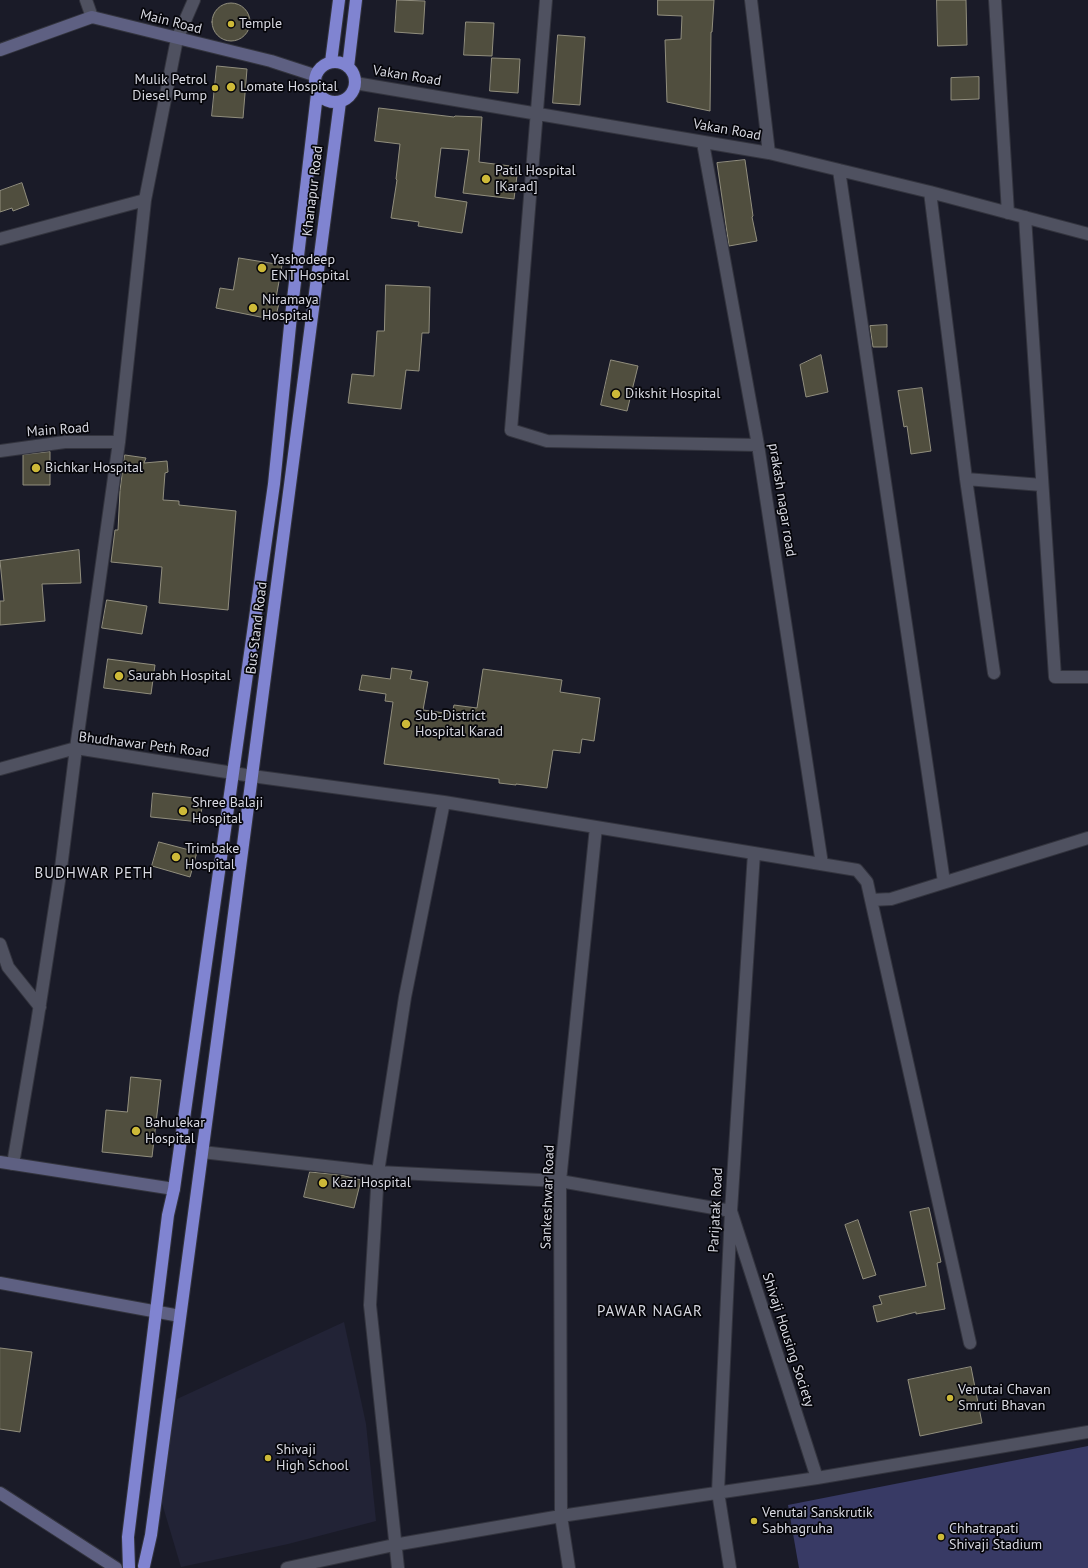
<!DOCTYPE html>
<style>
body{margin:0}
canvas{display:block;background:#1a1b28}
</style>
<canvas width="1088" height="1568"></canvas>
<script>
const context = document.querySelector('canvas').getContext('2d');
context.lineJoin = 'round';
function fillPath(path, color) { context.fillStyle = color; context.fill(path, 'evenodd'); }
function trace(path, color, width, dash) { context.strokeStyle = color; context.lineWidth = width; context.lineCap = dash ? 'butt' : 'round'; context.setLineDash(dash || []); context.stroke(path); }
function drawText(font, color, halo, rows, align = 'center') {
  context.font = font + ' "PT Sans",sans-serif'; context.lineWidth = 3.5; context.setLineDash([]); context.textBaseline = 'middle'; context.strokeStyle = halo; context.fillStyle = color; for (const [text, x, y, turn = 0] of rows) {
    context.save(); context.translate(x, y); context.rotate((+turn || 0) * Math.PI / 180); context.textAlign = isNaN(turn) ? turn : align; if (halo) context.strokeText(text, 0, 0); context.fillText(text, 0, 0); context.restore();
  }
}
const built = new Path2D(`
 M344,1322L366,1424L376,1521L288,1544L181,1567L159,1493L177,1399Z`);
const green = new Path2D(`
 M1088,1446V1568H799L788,1505Z`);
const building = new Path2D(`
 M397,0L425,1L423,34L395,32Z
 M658,0H714L712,32H711L710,111L667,102L665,40L681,39L682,16L658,15Z
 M937,0H966L967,45L938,46Z
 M212 22a19 19 0 1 1 38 0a19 19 0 1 1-38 0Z
 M466,22L494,23L492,56L464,55Z
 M558,35L585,37L580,105L553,103Z
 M492,58L520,59L518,93L490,91Z
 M217,66L247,69L243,118L212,116Z
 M979,77V99L951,100V78Z
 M379,108L454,117L455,116L482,117L479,162L518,167L514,199L463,193L469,150L441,148L435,197L467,202L462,233L418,226L419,222L391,218L397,180L396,179L400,144L375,141Z
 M745,160L753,216L752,217L757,241L729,246L717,163Z
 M22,183L29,205L13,211L12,208L0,212V191Z
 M239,258L282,265L276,298L280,299L275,320L216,308L220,288L233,290Z
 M386,285L430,287L429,333H422L419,371L406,370L401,409L348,403L352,374L374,376L377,331H384Z
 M887,325V347H873L870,326Z
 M821,355L828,392L806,397L800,365Z
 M611,360L638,366L627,411L601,405Z
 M922,388L931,451L911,454L907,426L904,427L898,391Z
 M50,452V485H23V455Z
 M125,455L146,458L144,463L167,461L168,472L165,473L163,500L179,501V505L236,511L228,610L159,603L162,567L111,562L115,530H118L120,491Z
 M79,550L81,583L42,584L45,621L0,625V601H4L0,561Z
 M107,600L147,606L142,634L102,628Z
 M108,659L155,665L151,694L104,688Z
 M392,668L412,671L410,679L428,682L423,710L452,714L454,705L477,708L483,669L562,680L560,692L600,698L594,741L582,739L580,753L553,750L547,788L516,784V785L499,783V779L384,764L393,702L385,701L386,694L359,690L362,675L390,679Z
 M153,793L203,799L200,822L151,817Z
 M159,842L197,852L190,877L152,866Z
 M131,1077L161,1080L152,1157L102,1152L106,1110L127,1112Z
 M310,1172L341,1175L361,1180L354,1208L304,1197Z
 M929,1208L941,1262L937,1263L945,1309L916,1314V1312L877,1322L873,1306L882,1304L879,1296L926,1286L910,1212Z
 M858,1220L876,1275L863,1279L845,1225Z
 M0,1348L32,1352L20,1432L0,1429Z
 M971,1367L982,1423L920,1436L908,1380Z`);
const street = new Path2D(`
 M86,0L92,17
 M546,0L511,430L547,441L758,445
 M751,0L769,153
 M995,0L1008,213
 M355,83L769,153L930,192L1088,234
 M703,143L758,445L822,864
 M839,170L944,882
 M930,192L966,479L994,673
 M1025,217L1055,677H1088
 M0,239L145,200
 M0,451L65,442H119
 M966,479L1042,485
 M0,769L76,748L252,776L444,802L857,870L867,882L970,1343
 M871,900L891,899L1088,838
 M0,944L8,967L40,1007
 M202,1152L378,1172L560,1181L731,1211L817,1478
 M13,1164L37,1023L61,868L76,748L119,442L145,200L177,39L194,0
 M287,1568L394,1545L561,1516L817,1478L1088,1432
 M398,1568L370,1305L378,1172L405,997L444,802
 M569,1568L561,1516L560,1181L596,827
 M730,1568L718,1492L731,1211L754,853`);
const secondary = new Path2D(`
 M0,50L92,17L271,61L314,75
 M0,1162L174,1189
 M0,1283L180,1316
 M0,1493L116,1568`);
const highway = new Path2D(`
 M315 82a20 20 0 1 1 40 0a20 20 0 1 1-40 0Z
 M331,62L339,0
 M348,67L356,0
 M144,1566L151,1535L229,952L340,102
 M129,1568L128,1537L168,1215L174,1189L274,484L291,316L317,94`);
const markers = [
 [231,24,4,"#cdb938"],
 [231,87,5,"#cdb938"],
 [215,88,4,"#cdb938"],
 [486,179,5,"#cdb938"],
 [262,268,5,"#cdb938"],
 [253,308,5,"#cdb938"],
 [616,394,5,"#cdb938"],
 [36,468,5,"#cdb938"],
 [119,676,5,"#cdb938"],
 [406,724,5,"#cdb938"],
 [183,811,5,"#cdb938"],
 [176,857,5,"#cdb938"],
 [136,1131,5,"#cdb938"],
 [323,1183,5,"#cdb938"],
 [950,1398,4,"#cdb938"],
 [268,1458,4,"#cdb938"],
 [754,1521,4,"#cdb938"],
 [941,1537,4,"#cdb938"]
];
const streetNames = [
 ["Main Road",171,22,14],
 ["Vakan Road",407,76,9],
 ["Vakan Road",727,130,10],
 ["Khanapur Road",313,191,-83],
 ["Main Road",58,430,-4],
 ["prakash nagar road",782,500,81],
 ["Bus Stand Road",257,628,-83],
 ["Bhudhawar Peth Road",144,745,7],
 ["Sankeshwar Road",548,1197,-88],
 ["Parijatak Road",716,1210,-87],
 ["Shivaji Housing Society",788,1340,72]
];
const poiNames = [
 ["Temple",239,24],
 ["Mulik Petrol",207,80,"right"],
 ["Diesel Pump",207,96,"right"],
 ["Lomate Hospital",240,87],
 ["Patil Hospital",495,171],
 ["[Karad]",495,187],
 ["Yashodeep",271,260],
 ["ENT Hospital",271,276],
 ["Niramaya",262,300],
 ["Hospital",262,316],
 ["Dikshit Hospital",625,394],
 ["Bichkar Hospital",45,468],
 ["Saurabh Hospital",128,676],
 ["Sub-District",415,716],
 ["Hospital Karad",415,732],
 ["Shree Balaji",192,803],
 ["Hospital",192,819],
 ["Trimbake",185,849],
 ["Hospital",185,865],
 ["Bahulekar",145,1123],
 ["Hospital",145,1139],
 ["Kazi Hospital",332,1183],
 ["Venutai Chavan",958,1390],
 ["Smruti Bhavan",958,1406],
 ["Shivaji",276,1450],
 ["High School",276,1466],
 ["Venutai Sanskrutik",762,1513],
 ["Sabhagruha",762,1529],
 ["Chhatrapati",949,1529],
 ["Shivaji Stadium",949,1545]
];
const neighbourhoodNames = [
 ["BUDHWAR PETH",94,874],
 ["PAWAR NAGAR",650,1312]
];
fillPath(built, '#222336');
fillPath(green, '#383a65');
fillPath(building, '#504e3e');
trace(building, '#918e7d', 1);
trace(street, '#33343e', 14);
trace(secondary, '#33343e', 14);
trace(highway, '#33343e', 14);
trace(street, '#4f5160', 12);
trace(secondary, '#5e6082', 12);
trace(highway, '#8084d1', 12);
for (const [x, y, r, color] of markers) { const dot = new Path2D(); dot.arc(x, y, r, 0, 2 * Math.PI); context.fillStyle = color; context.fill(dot); trace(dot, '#06060b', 1.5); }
drawText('14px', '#d8d9e2', '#06060b', streetNames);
drawText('14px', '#d8d9e2', '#06060b', poiNames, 'left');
context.letterSpacing = '1px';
drawText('15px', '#d8d9e2', '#06060b', neighbourhoodNames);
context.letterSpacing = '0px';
</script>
